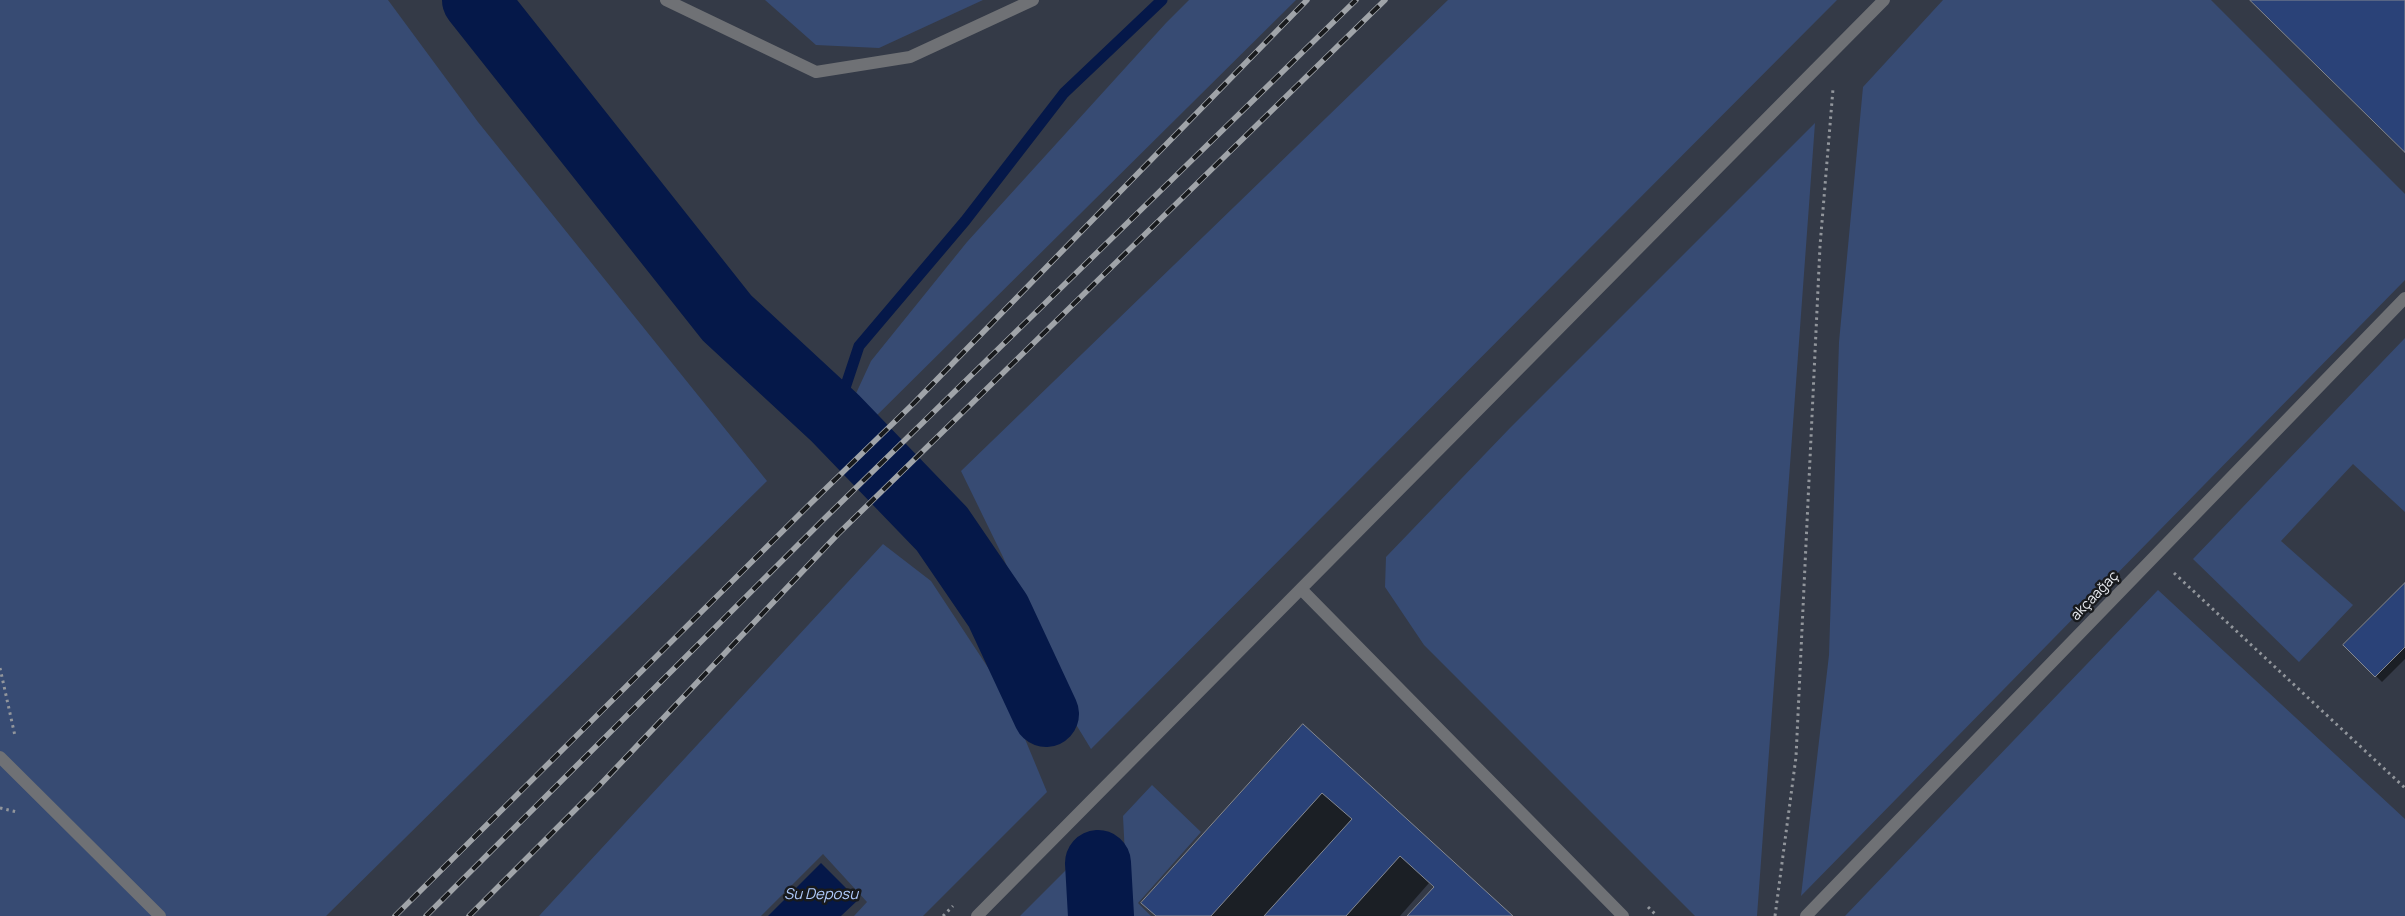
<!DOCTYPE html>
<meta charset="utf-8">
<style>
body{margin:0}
canvas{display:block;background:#2e3239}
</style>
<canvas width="2405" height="916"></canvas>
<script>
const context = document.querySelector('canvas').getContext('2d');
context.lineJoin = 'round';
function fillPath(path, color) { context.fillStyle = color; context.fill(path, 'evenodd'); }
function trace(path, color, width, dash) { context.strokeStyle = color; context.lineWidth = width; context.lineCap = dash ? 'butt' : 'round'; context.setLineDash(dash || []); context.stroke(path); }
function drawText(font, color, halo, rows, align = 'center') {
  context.font = font + ' Manrope,sans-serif'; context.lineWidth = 5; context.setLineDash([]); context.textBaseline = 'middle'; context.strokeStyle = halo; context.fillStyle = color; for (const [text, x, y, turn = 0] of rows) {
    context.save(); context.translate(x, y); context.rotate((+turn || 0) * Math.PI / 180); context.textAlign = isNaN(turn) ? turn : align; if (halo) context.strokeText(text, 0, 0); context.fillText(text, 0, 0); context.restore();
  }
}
const built = new Path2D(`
 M0,0H2405V916H0Z`);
const green = new Path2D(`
 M0,0H388L478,122L767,481L326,916H0Z
 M765,0H983L879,48L816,45Z
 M1189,0H1296L862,430L846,415L871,361L967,242L1166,23Z
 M1448,0H1837L1091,749L1069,713L1003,557L961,471Z
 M1943,0H2211L2405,194V280L1801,896L1829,655L1839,342L1863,87Z
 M1815,123L1757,916H1695L1424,645L1385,587L1386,557L1510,428Z
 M2405,338V512L2353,464L2281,541L2353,605L2299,662L2193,559Z
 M883,544L931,581L1008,698L1047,792L923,916H854L867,902L823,854L761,916H539Z
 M2158,590L2405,819V916H1845Z
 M1152,785L1201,832L1138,903L1151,916H1128L1123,816Z
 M1074,862L1076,916H1020Z`);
const water = new Path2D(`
 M821,863L858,900L841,916H768Z`);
const shadow = new Path2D(`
 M2405,585V659L2382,682L2345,645Z
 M1303,726L1512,916H1409L1434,888L1429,883L1400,916H1156Z`);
const stream = new Path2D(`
 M835,418L859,346L965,221L1064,93L1162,0`);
const river = new Path2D(`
 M475,0L727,318L835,418L942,529L998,611L1046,714
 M1098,863L1101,916`);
const building = new Path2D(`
 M2250,0H2405V152Z
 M2405,583V647L2375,677L2343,645Z
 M1303,724L1513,916H1407L1434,887L1400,856L1346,916H1264L1352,819L1322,793L1211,916H1156L1141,903Z`);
const path = new Path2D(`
 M2174,573L2405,788
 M0,668L15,736
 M0,808L17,812
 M1648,907L1657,916
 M943,916L953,906
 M1775,916L1796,757L1820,246L1833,89`);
const service = new Path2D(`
 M666,0L816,72L910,57L1033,0
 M1301,589L1623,916
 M0,757L160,916
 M977,916L1884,0`);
const pedestrian = new Path2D(`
 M1806,916L2405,298`);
const rail = new Path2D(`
 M395,916L810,504L914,403L1307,0
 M426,916L824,519L1356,0
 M469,916L598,787L838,534L1385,0`);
const streetNames = [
 ["akçaağaç",2095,596,-46]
];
const waterNames = [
 ["Su Deposu",821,895]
];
fillPath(built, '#343a47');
fillPath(green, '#374b73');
fillPath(water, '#051849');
fillPath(shadow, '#0007');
trace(stream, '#051849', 11);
trace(river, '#051849', 66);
fillPath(building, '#2a4278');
trace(building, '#848891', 1);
trace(path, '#92969c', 3, [2.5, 4]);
trace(service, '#6f7175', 12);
trace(pedestrian, '#6f7175', 12);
trace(rail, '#a0a4a9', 5.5);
trace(rail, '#181a1d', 4, [11]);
drawText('14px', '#e8ebf0', '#181a1d', streetNames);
drawText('italic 15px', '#afc9fa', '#181a1d', waterNames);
</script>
